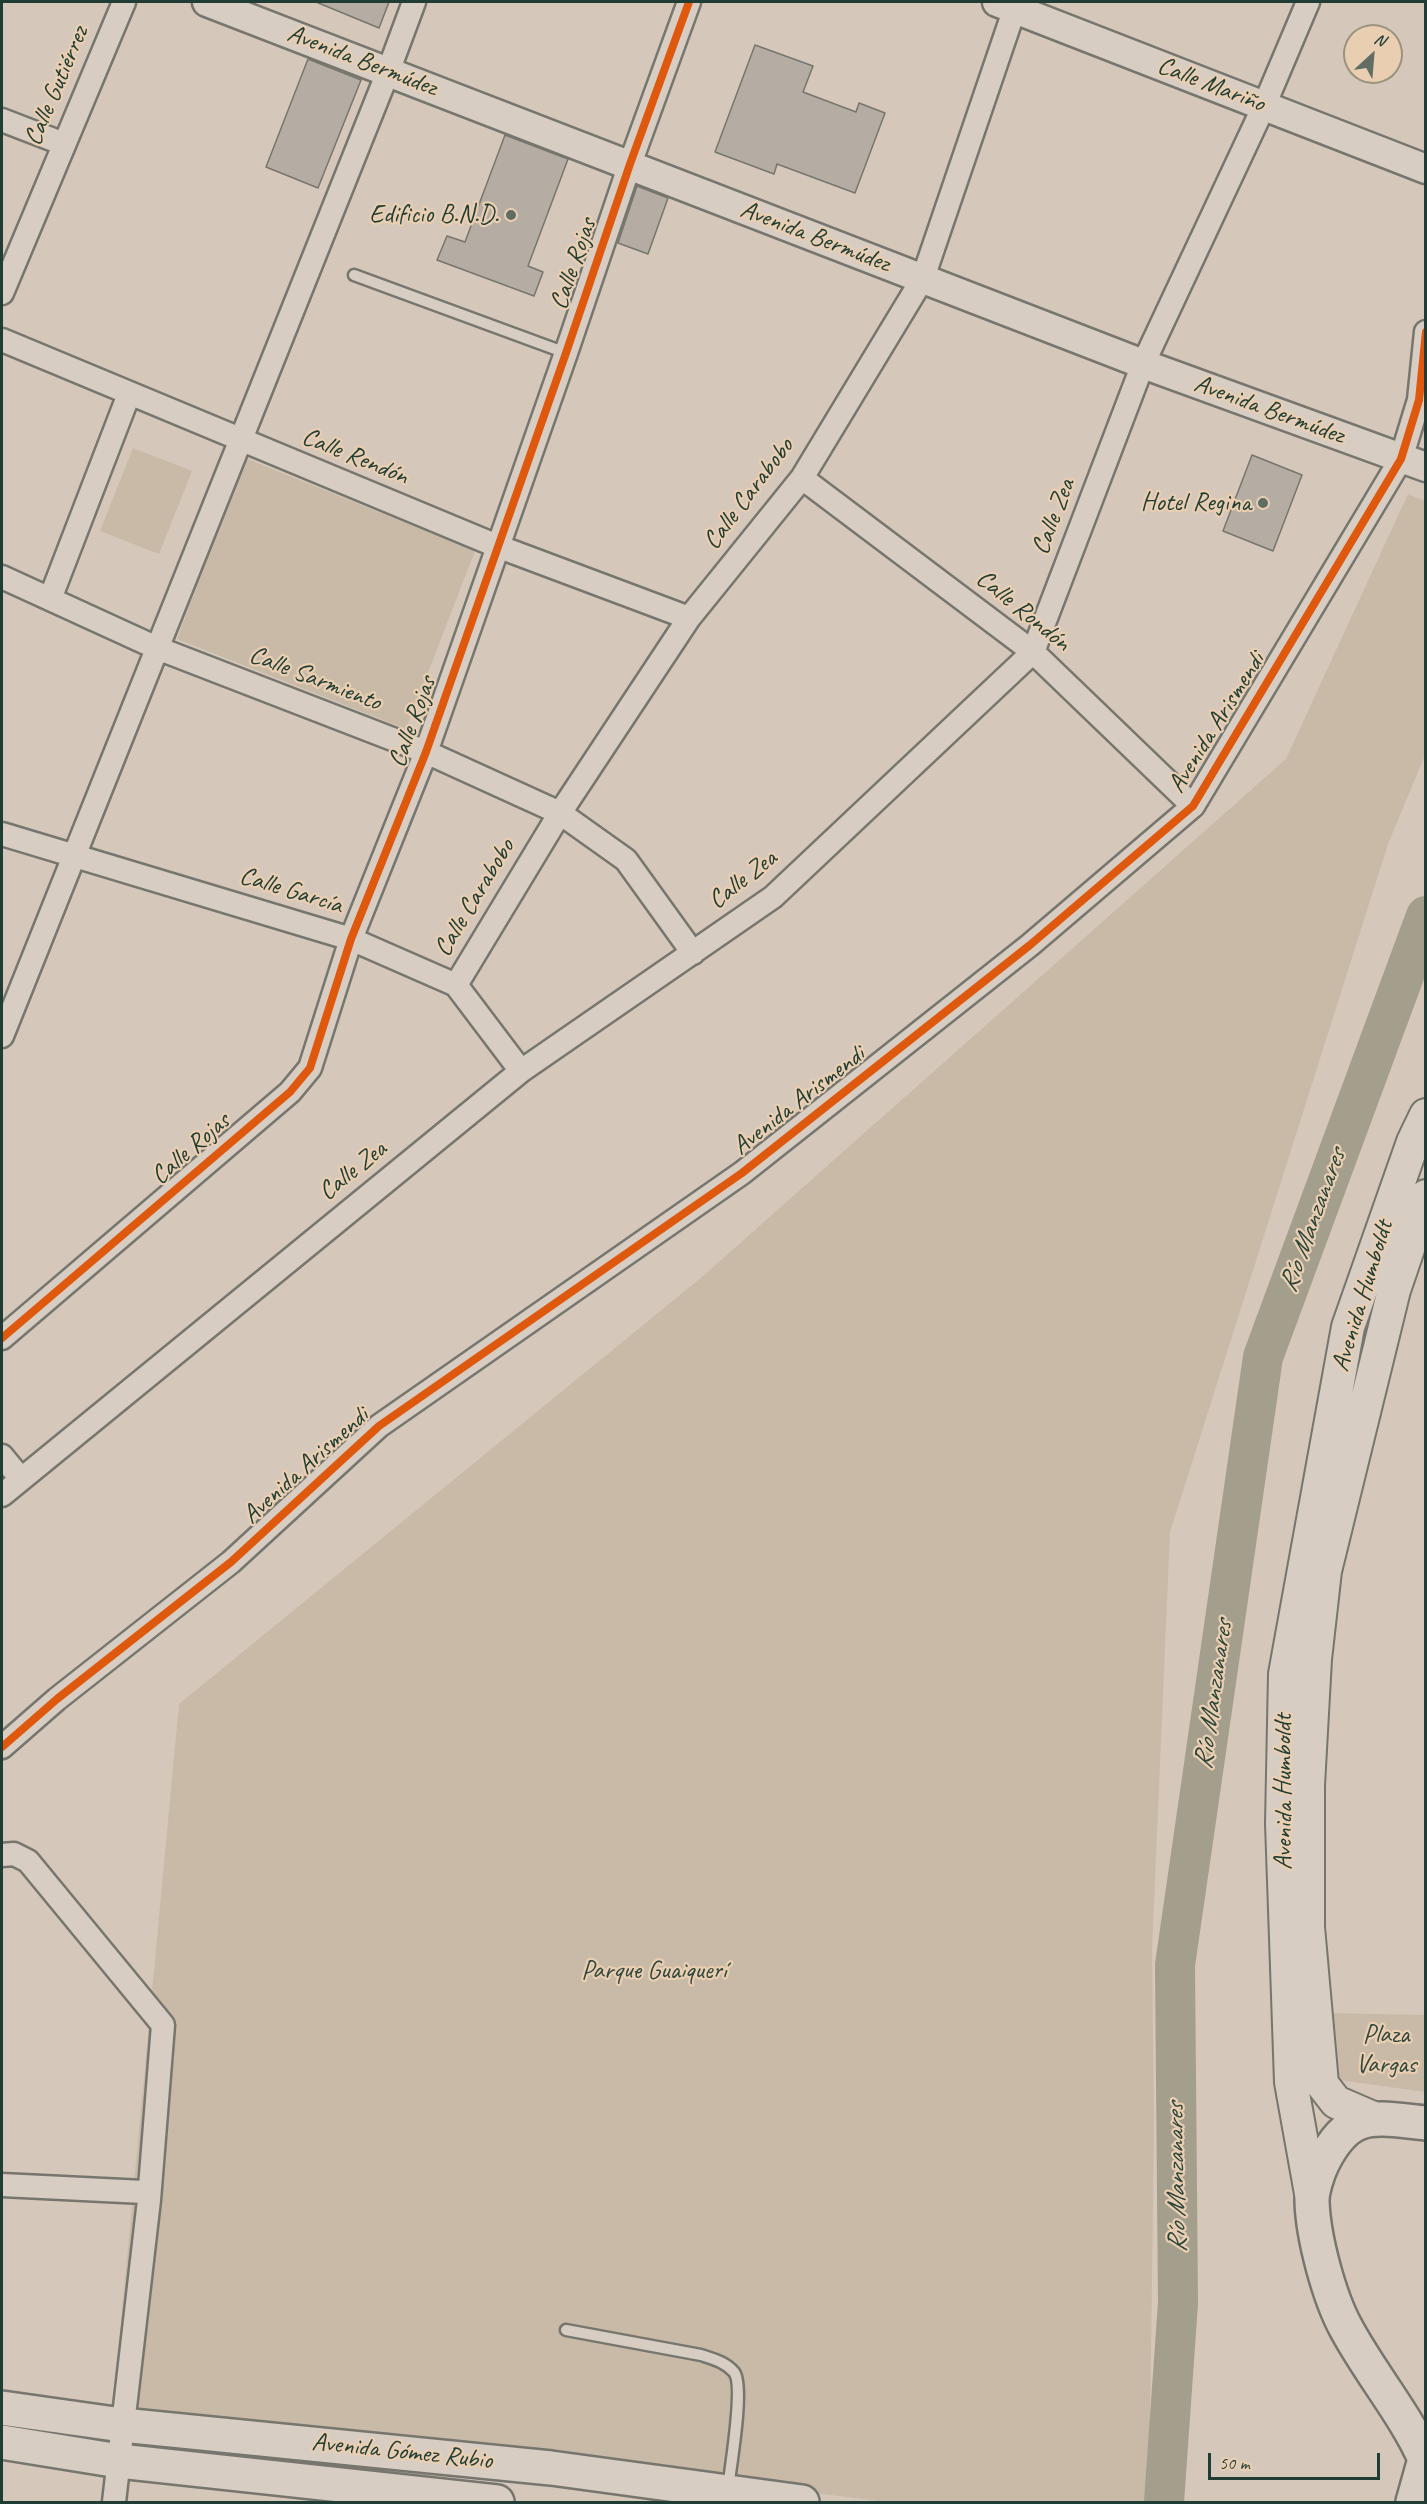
<!DOCTYPE html>
<meta charset="utf-8">
<style>
body{margin:0}
#map{position:relative;width:1427px;height:2504px;overflow:hidden;background:#d5c7b9;font-family:Caveat,sans-serif}
canvas{display:block}
.frame{position:absolute;inset:0;border:3px solid #1f3d34;pointer-events:none}
.north{position:absolute;left:1343px;top:24px;width:60px;height:60px;box-sizing:border-box;background:#eaceb1;border:2px solid #99947f;border-radius:50%;rotate:26deg;font-size:16px;font-weight:700;line-height:24px;text-align:center;color:#1f3d34}
.north::after{content:'';display:block;margin:auto;width:21px;height:27px;background:#5f6d63;clip-path:polygon(50% 0,100% 100%,50% 72%,0 100%)}
.scale{position:absolute;left:1208px;top:2453px;width:172px;height:27px;box-sizing:border-box;border:3px solid #1f3d34;border-top:0;padding-left:8px;font-size:18px;line-height:21px;white-space:nowrap;color:#1f3d34;-webkit-text-stroke:4px #eaceb1;paint-order:stroke}
</style>
<div id="map">
<canvas width="1427" height="2504"></canvas>
<div class="frame"></div>
<div class="north">N</div>
<div class="scale">50 m</div>
</div>
<script>
const context = document.querySelector('canvas').getContext('2d');
context.lineJoin = 'round';
function fillPath(path, color) { context.fillStyle = color; context.fill(path, 'evenodd'); }
function trace(path, color, width, dash) { context.strokeStyle = color; context.lineWidth = width; context.lineCap = dash ? 'butt' : 'round'; context.setLineDash(dash || []); context.stroke(path); }
function drawText(font, color, halo, rows, align = 'center') {
  context.font = font + ' Caveat,sans-serif'; context.lineWidth = 4.5; context.setLineDash([]); context.textBaseline = 'middle'; context.strokeStyle = halo; context.fillStyle = color; for (const [text, x, y, turn = 0] of rows) {
    context.save(); context.translate(x, y); context.rotate((+turn || 0) * Math.PI / 180); context.textAlign = isNaN(turn) ? turn : align; if (halo) context.strokeText(text, 0, 0); context.fillText(text, 0, 0); context.restore();
  }
}
const green = new Path2D(`
 M133,448L192,471L159,554L100,531Z
 M245,458L475,551L406,729L177,639Z
 M1408,494L1425,501V755L1388,844L1170,1532L1152,1948L1154,2128L1149,2502H888L113,2408L179,1704L702,1277L1286,759Z
 M1325,2013L1425,2015V2092L1325,2078Z`);
const river = new Path2D(`
 M1164,2502L1178,2303L1175,1965L1263,1357L1426,916`);
const building = new Path2D(`
 M316,2H389L379,28Z
 M755,45L813,66L803,92L856,112L859,103L885,113L855,193L777,164L774,174L715,152Z
 M308,59L361,80L318,188L266,167Z
 M505,135L568,159L528,266L543,272L534,296L437,260L447,236L465,242Z
 M637,186L668,198L648,254L618,243Z
 M1252,455L1302,475L1273,551L1223,531Z`);
const service = new Path2D(`
 M354,275L566,353
 M566,2330L701,2355C713,2359 725,2362 734,2372C745,2386 730,2469 728,2489`);
const minor = new Path2D(`
 M2,120L64,144
 M2,293L124,2
 M2,340L497,546L689,618
 M802,478L1033,652L1193,806
 M2,577L157,648L426,752L560,813L626,860L693,953
 M50,599L129,394
 M2,834L351,939L456,985L521,1071
 M456,985L560,813L689,618L802,478L923,278L1017,2
 M2,1036L388,72L414,2
 M2,1338L290,1092L310,1068L351,939L426,752L566,353L630,164L689,2
 M2,1456L21,1479
 M2,1495L521,1071L773,897L1033,652L1143,364L1264,106L1308,2
 M2,1747L57,1699L231,1562L379,1426L742,1173L1030,945L1193,806L1401,459L1419,400L1426,332
 M2,1855L14,1854L28,1861L163,2025L149,2200L114,2502
 M2,2185L144,2192L148,2196`);
const tertiary = new Path2D(`
 M207,2L1143,364L1426,467
 M997,2L1426,169`);
const secondary = new Path2D(`
 M1373,2118L1336,2102L1322,2084L1308,1927V1785L1315,1659L1325,1571L1394,1290L1426,1196
 M1312,2199L1291,2082L1282,1823L1285,1674L1348,1327L1413,1142L1426,1115`);
const primary = new Path2D(`
 M1426,2123C1374,2118 1350,2109 1323,2162C1318,2172 1312,2190 1312,2201C1313,2237 1329,2297 1346,2328C1370,2373 1406,2415 1426,2461
 M2,2408L122,2425L551,2468L802,2502
 M2,2442L119,2461L497,2502
 M1413,2502L1425,2459`);
const cycleway = new Path2D(`
 M2,1338L290,1092L310,1068L351,939L426,752L566,353L630,164L689,2
 M2,1747L57,1699L231,1562L379,1426L742,1173L1030,945L1193,806L1401,459L1419,400L1426,332`);
const markers = [
 [511,215,6,"#5f6d63"],
 [1263,503,6,"#5f6d63"]
];
const streetNames = [
 ["Avenida Bermúdez",362,61,21],
 ["Calle Mariño",1211,85,21],
 ["Calle Gutiérrez",57,86,-67],
 ["Avenida Bermúdez",815,237,21],
 ["Calle Rojas",574,264,-71],
 ["Avenida Bermúdez",1269,410,20],
 ["Calle Rendón",355,457,22],
 ["Calle Carabobo",749,494,-53],
 ["Calle Zea",1054,517,-69],
 ["Calle Rondón",1023,611,39],
 ["Calle Sarmiento",315,679,21],
 ["Calle Rojas",413,722,-70],
 ["Avenida Arismendi",1217,723,-58],
 ["Calle Zea",743,880,-38],
 ["Calle García",291,891,17],
 ["Calle Carabobo",475,898,-59],
 ["Avenida Arismendi",799,1101,-38],
 ["Calle Rojas",191,1149,-41],
 ["Calle Zea",353,1171,-39],
 ["Avenida Humboldt",1363,1296,-73],
 ["Avenida Arismendi",306,1466,-42],
 ["Avenida Humboldt",1284,1792,-90],
 ["Avenida Gómez Rubio",402,2452,6]
];
const poiNames = [
 ["Edificio B.N.D.",499,215],
 ["Hotel Regina",1251,503]
];
const parkNames = [
 ["Parque Guaiquerí",654,1971],
 ["Plaza",1386,2035],
 ["Vargas",1386,2065]
];
const waterNames = [
 ["Río Manzanares",1313,1221,-70],
 ["Río Manzanares",1214,1695,-82],
 ["Río Manzanares",1177,2178,-91]
];
fillPath(green, '#c8baa6');
trace(river, '#a49e8d', 40);
fillPath(building, '#b5ada3');
trace(building, '#76766e', 1.5);
trace(service, '#76766e', 15);
trace(minor, '#76766e', 27);
trace(tertiary, '#76766e', 33);
trace(secondary, '#76766e', 36);
trace(primary, '#76766e', 38);
trace(service, '#d7cdc2', 10);
trace(minor, '#d7cdc2', 22);
trace(tertiary, '#d7cdc2', 28);
trace(secondary, '#d7cdc2', 32);
trace(primary, '#d7cdc2', 33);
trace(cycleway, '#de580e', 8);
for (const [x, y, r, color] of markers) { const dot = new Path2D(); dot.arc(x, y, r, 0, 2 * Math.PI); context.fillStyle = color; context.fill(dot); trace(dot, '#eaceb1', 2); }
drawText('26px', '#1f3d34', '#eaceb1', streetNames);
drawText('26px', '#1f3d34', '#eaceb1', poiNames, 'right');
drawText('26px', '#2f483e', '#eaceb1', parkNames);
drawText('italic 27px', '#2a453b', '#eaceb1', waterNames);
</script>
